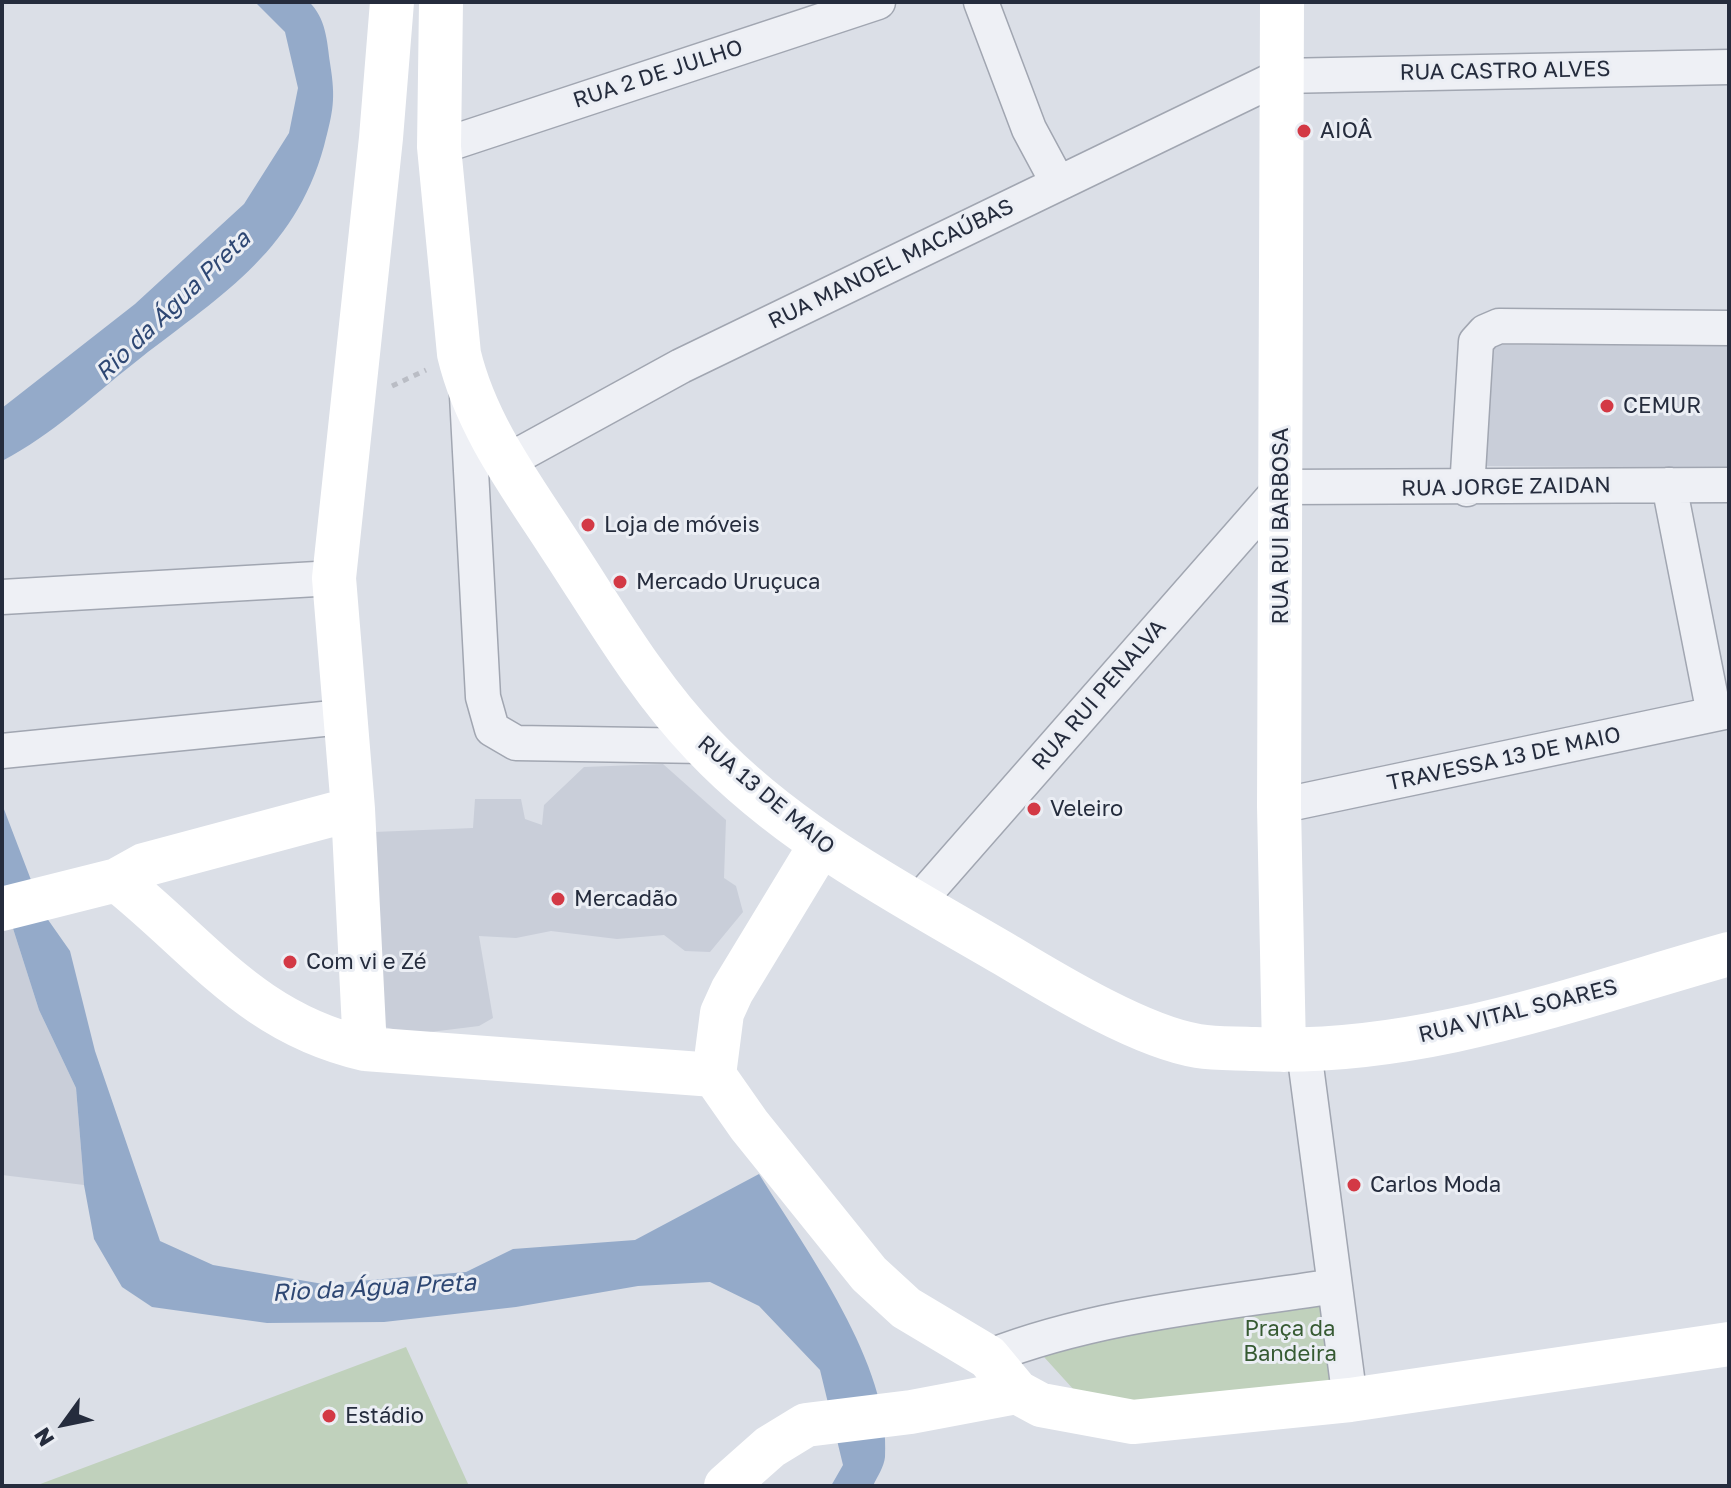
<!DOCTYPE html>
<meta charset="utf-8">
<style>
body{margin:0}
#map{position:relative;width:1731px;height:1488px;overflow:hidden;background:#dbdfe7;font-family:"Golos Text",sans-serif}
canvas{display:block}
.frame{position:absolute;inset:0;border:4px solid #252c3d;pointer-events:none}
.north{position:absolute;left:24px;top:1384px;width:80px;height:80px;-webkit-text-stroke:6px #ebeef4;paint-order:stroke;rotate:237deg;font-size:22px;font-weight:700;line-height:32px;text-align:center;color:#252c3d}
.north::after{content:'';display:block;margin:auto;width:28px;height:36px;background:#252c3d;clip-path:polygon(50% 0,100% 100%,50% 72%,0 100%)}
</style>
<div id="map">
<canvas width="1731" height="1488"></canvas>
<div class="frame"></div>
<div class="north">N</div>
</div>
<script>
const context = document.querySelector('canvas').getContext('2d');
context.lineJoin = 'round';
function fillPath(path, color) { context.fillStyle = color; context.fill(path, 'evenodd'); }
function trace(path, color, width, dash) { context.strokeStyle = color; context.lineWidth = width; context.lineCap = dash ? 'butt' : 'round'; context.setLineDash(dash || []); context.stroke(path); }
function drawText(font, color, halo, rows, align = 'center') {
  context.font = font + ' "Golos Text",sans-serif'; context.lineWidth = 6; context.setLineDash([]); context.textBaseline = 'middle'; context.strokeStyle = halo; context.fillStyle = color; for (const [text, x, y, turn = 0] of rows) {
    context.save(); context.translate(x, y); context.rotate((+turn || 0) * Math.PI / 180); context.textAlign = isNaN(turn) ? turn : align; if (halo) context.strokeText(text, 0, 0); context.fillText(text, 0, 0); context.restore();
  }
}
const built = new Path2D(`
 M1487,345H1729V468L1482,466Z
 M663,764L726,820L724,878L736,886L743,912L710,952L685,951L664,935L617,939L551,931L516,938L479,936L493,1018L479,1026L414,1034L380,1026L374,832L473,828L475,799H521L525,819L542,825L544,805L584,767Z
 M2,894L39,1010L76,1088L84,1185L2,1175Z`);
const green = new Path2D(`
 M1328,1287L1348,1382L1213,1401H1084L1034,1346Z
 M406,1347L469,1486H35Z`);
const water = new Path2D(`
 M255,2H309C326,18 327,41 330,63C336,100 333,111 324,146C294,255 216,298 133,364C87,400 55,433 2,461V408L135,304L244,204L289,133L298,88L285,32Z
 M2,804L44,914L70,951L95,1051L160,1241L213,1265L323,1284L466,1272L513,1249L635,1240L759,1174C806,1250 892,1366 885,1457C884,1467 877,1477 873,1486H831L843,1465L820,1370L759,1306L710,1282L638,1286L516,1307L384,1322L267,1323L152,1307L122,1287L94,1239L84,1185L76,1088L39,1010L2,894Z`);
const path = new Path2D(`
 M392,386L426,370`);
const street = new Path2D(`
 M981,2L1029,129L1058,183
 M439,147L878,2
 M467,395L483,697L492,729L516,743L704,746
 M506,462L681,366L1281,76L1729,67
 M1669,485L1714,714
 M1467,489L1476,342L1485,332L1499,326L1729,328
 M2,597L334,578
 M2,751L343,717
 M1279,806L1729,711
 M917,903L1282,487L1729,485
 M1304,1051L1350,1400
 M988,1357C1098,1314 1219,1304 1335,1286`);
const secondary = new Path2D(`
 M441,2L439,147L459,354C476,425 520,484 559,544C604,612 646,686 703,745C788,835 898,892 1004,954C1054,984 1141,1037 1198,1046C1216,1049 1236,1048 1254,1049C1417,1057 1574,998 1729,954
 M1282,2L1279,806L1284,1050
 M820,846L732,991L722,1013L714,1075L749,1125L869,1274L906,1308L988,1357L1017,1392L1041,1405L1133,1422L1350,1400L1729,1344
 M117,880C203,949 252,1023 365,1049L714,1075
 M2,909L117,880L144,865L353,809
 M365,1049L353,809L334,578L381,138L392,2
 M726,1486L770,1447L806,1425L911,1412L1017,1392`);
const markers = [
 [1304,131,8,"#d33945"],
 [1607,406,8,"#d33945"],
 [588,525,8,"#d33945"],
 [620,582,8,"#d33945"],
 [1034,809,8,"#d33945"],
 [558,899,8,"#d33945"],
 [290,962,8,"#d33945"],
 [1354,1185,8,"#d33945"],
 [329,1416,8,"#d33945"]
];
const streetNames = [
 ["RUA CASTRO ALVES",1505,71,-1],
 ["RUA 2 DE JULHO",658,74,-18],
 ["RUA MANOEL MACAÚBAS",891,264,-26],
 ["RUA JORGE ZAIDAN",1506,487,-1],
 ["RUA RUI BARBOSA",1281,526,-90],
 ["RUA RUI PENALVA",1099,695,-49],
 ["TRAVESSA 13 DE MAIO",1504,759,-12],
 ["RUA 13 DE MAIO",766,795,40],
 ["RUA VITAL SOARES",1518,1011,-14]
];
const poiNames = [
 ["AIOÂ",1320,131],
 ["CEMUR",1623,406],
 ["Loja de móveis",604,525],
 ["Mercado Uruçuca",636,582],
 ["Veleiro",1050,809],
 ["Mercadão",574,899],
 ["Com vi e Zé",306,962],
 ["Carlos Moda",1370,1185],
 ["Estádio",345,1416]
];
const parkNames = [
 ["Praça da",1290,1329],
 ["Bandeira",1290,1354]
];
const waterNames = [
 ["Rio da Água Preta",173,306,-44],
 ["Rio da Água Preta",374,1288,-3]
];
fillPath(built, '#c9ced9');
fillPath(green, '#c0d1bc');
fillPath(water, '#94aac9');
trace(street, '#a1a6b1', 37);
trace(path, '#babdc5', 5, [6, 6]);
trace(street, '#eef0f5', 34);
trace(secondary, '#fff', 44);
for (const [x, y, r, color] of markers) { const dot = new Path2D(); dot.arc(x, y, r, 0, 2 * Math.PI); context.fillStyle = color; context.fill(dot); trace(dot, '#ebeef4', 3); }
drawText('22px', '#252c3d', '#ebeef4', streetNames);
drawText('22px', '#252c3d', '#ebeef4', poiNames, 'left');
drawText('22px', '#365a32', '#ebeef4', parkNames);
drawText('italic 24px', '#2e4773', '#ebeef4', waterNames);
</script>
